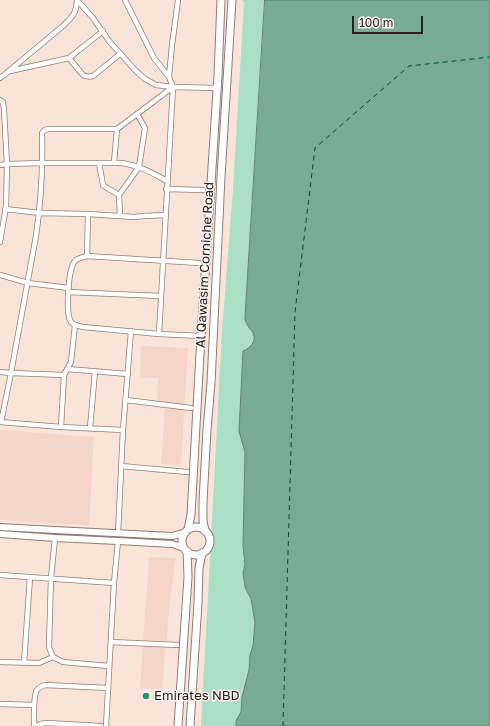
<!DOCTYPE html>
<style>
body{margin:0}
#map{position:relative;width:490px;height:726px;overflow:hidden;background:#fae3d9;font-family:"Golos Text",sans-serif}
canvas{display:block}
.scale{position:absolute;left:352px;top:16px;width:71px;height:18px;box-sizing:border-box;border:2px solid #28201d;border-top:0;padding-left:5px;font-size:12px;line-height:14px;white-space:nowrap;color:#28201d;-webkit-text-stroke:3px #fdf3f0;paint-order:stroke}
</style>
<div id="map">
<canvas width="490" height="726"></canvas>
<div class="scale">100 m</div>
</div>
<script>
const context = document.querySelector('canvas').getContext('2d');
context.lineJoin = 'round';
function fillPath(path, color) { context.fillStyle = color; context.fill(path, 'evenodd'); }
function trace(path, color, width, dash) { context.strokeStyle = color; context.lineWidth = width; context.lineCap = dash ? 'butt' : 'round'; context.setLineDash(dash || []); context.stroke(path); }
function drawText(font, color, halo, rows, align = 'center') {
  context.font = font + ' "Golos Text",sans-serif'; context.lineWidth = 3; context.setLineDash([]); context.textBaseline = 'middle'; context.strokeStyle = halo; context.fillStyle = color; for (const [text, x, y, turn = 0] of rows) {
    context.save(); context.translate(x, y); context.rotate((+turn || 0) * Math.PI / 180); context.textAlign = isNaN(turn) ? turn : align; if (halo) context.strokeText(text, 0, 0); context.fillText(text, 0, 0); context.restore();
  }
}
const built = new Path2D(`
 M141,346L188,348L181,465L161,464L165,407L157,406L158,378H140Z
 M0,430L94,437L89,525L0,520Z
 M149,557L176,558L170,599L162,690L140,688Z`);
const green = new Path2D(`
 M242,0H265L245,319C247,327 250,328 253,333C257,342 250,348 243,351L239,431L245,452L243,545L245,565L243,573L245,587L251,599L255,622L253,646L250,655L249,670L242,697L241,712L236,721V726H201L222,331L233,189L244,2Z`);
const water = new Path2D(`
 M265,0H490V726H236V721L241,712L242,697L249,670L250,655L253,646L255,622L251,599L245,587L243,573L245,565L243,545L245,452L239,431L243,351C250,348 257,342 253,333C250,328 247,327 245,319Z`);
const ferry = new Path2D(`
 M283,726L295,312L315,148L409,66L490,57`);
const minor = new Path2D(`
 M77,0L93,18L109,41L135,70L145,79L156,85L173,87L217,88
 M125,0L154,58L169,77
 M69,58L83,75C86,77 89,77 93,76L120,54
 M10,71L69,58L103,31
 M0,78L3,76L64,25C73,16 76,14 77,0
 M0,100L3,102L4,110L7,164L6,207L0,242
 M114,162L117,129
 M99,163L103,185L104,186L119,195
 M0,165L7,164L43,163H122C141,166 150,172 167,181
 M166,189L203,190
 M5,209L40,213L88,214L134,217L144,216L165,215
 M120,216L119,195L139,167L145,128L137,114
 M87,256L88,214
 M199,263L87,256C83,257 78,258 75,261C68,269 66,310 70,320C72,325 78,326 83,327L159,334L201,336
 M0,275L28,283L69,288
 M68,292L160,296
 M159,334L173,87L169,77L172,45L178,0
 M67,369L128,374
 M0,372L11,373L64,375
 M126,400L191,408
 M0,422L61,427L123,430
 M1,422L11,373L36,236C41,202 43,168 42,133L45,130L48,129H117L173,87
 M61,427L64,375L71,362L75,325
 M90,428L95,371
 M121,466L187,472
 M118,533L123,430L131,331
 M55,538L51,578L49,647L53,657L63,662L109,666
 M0,575L114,583
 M111,642L177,645
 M0,662L39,663L53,657
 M24,663L30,577
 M0,704L34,705
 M34,726C34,718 33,696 37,690C39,687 42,686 45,685L108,688
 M36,726L40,724L47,723L101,726
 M106,726L114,583L118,541`);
const tertiary = new Path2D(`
 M0,527L55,530L172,536L184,533
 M0,534L55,538L118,541L172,544L184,548`);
const secondary = new Path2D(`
 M182 541a14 14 0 1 1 28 0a14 14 0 1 1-28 0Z
 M188,529L191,515L201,336L218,76L221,0
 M205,531L203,521V501L207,430L211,383L221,177L232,0
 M178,726L188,577L187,551
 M190,726L198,603L199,568L202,553`);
const markers = [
 [146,696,4,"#2a8f6b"]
];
const streetNames = [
 ["Al Qawasim Corniche Road",205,265,-87]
];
const poiNames = [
 ["Emirates NBD",154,696]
];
fillPath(built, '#f4d5c8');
fillPath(green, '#aadfc6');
fillPath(water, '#77ab93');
trace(water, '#5f8170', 1);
trace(ferry, '#074f37', 1, [5, 4]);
trace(minor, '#917c74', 6);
trace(tertiary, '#917c74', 8);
trace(secondary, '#917c74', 9);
trace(minor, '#fff', 4.5);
trace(tertiary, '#fff', 6);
trace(secondary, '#fff', 7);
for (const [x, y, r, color] of markers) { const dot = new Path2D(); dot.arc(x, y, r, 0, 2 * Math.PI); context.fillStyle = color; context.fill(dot); trace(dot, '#fdf3f0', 1.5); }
drawText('13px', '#28201d', '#fdf3f0', streetNames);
drawText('13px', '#28201d', '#fdf3f0', poiNames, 'left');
</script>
